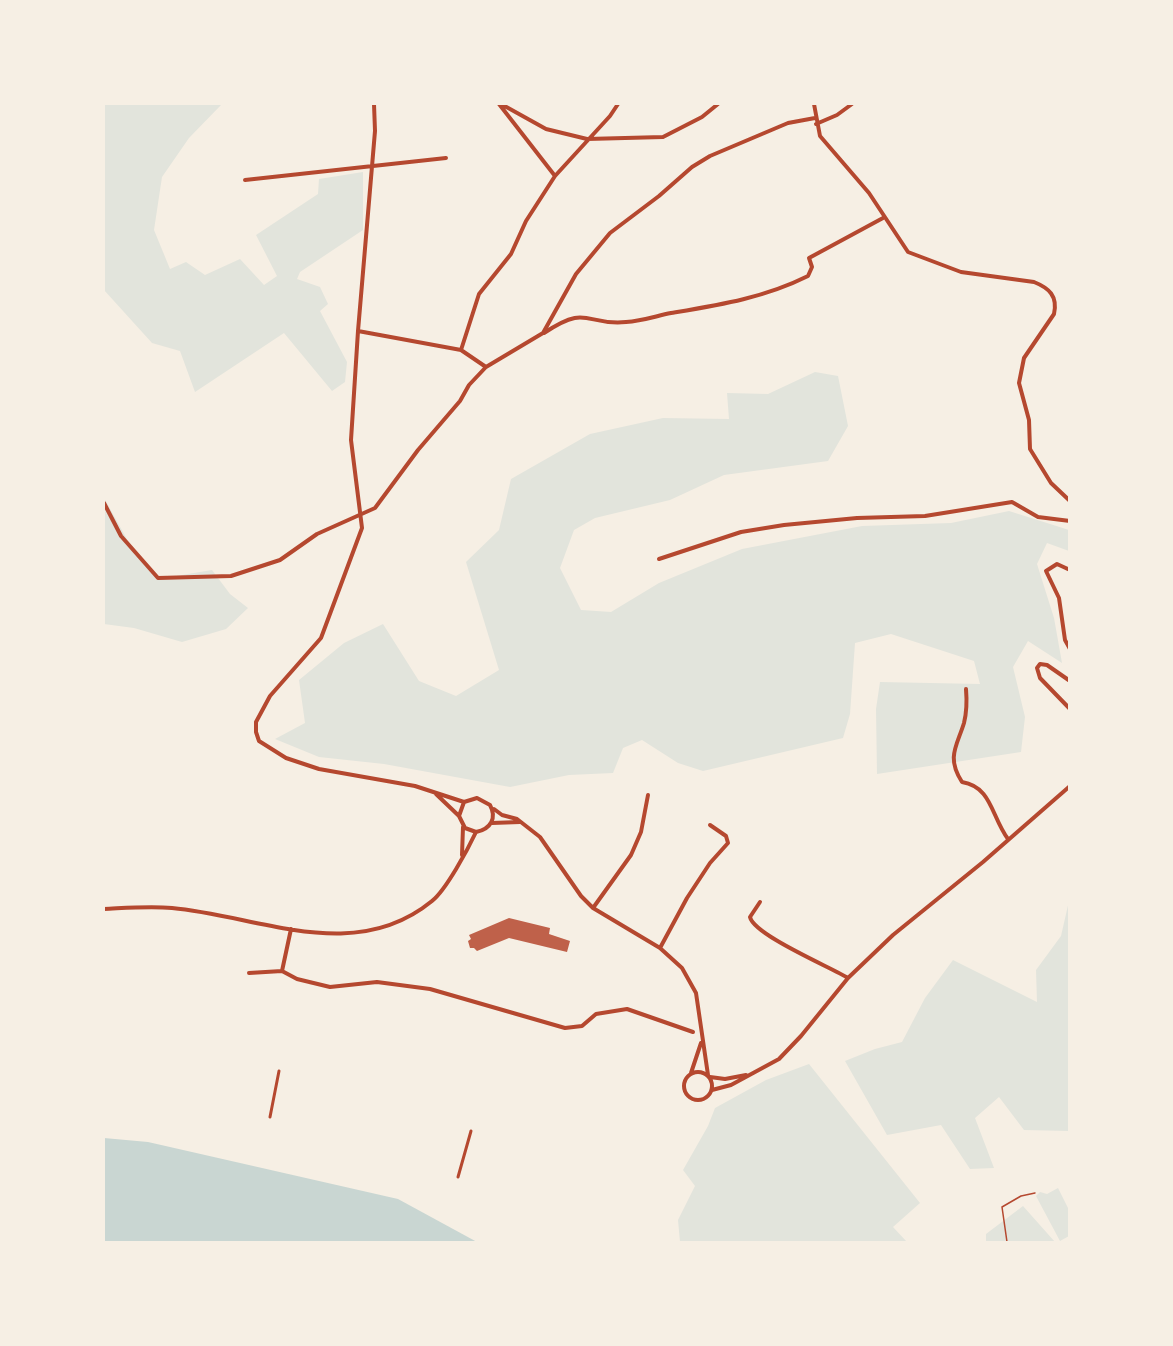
<!DOCTYPE html>
<style>
body{margin:0}
#map{position:relative;width:1173px;height:1346px;overflow:hidden;background:#f6efe4;font-family:"PT Sans Narrow",sans-serif}
canvas{display:block}
.frame{position:absolute;inset:0;border:105px solid #f6efe4;pointer-events:none}
</style>
<div id="map">
<canvas width="1173" height="1346"></canvas>
<div class="frame"></div>
</div>
<script>
const context = document.querySelector('canvas').getContext('2d');
context.lineJoin = 'round';
function fillPath(path, color) { context.fillStyle = color; context.fill(path, 'evenodd'); }
function trace(path, color, width, dash) { context.strokeStyle = color; context.lineWidth = width; context.lineCap = dash ? 'butt' : 'round'; context.setLineDash(dash || []); context.stroke(path); }
const green = new Path2D(`
 M104,104H222L189,138L162,177L154,230L170,269L186,262L205,275L240,259L264,285L277,276L256,235L318,194L319,179L363,172V230L300,272L297,279L320,287L328,304L320,311L347,362L345,382L332,391L284,333L195,392L180,351L152,343L104,290Z
 M815,372L838,376L848,426L828,461L724,475L670,500L595,518L574,530L560,568L581,610L611,612L659,583L742,549L862,526L951,523L1009,511L1069,530V551L1047,543L1037,564L1054,618L1062,663L1028,641L1013,667L1025,717L1021,752L877,774L876,709L880,682L980,684L974,661L891,634L855,643L850,714L843,738L703,771L678,763L642,740L623,748L613,773L569,775L510,787L384,764L319,757L275,739L305,723L299,680L344,643L383,624L419,681L456,696L499,670L466,562L499,530L511,479L590,434L663,418L729,419L727,393L768,394Z
 M104,498L128,541L158,579L212,570L230,594L248,608L226,629L182,642L134,628L104,624Z
 M1069,901V1131L1024,1130L999,1097L975,1118L994,1168L970,1169L941,1125L887,1135L845,1061L875,1049L902,1042L925,998L953,960L1037,1002L1036,970L1061,936Z
 M809,1064L920,1203L893,1227L907,1242H680L678,1220L695,1186L683,1170L708,1126L715,1108L766,1080Z
 M1058,1188L1069,1210V1236L1060,1241L1036,1196L1040,1192L1047,1194Z
 M1023,1206L1055,1242H986V1234Z`);
const water = new Path2D(`
 M104,1138L148,1142L398,1199L477,1242H104Z`);
const building = new Path2D(`
 M509,918L550,928L549,934L570,941L567,952L509,938L477,951L474,948H470L468,941L471,939L469,935Z`);
const path = new Path2D(`
 M1007,1242L1002,1207L1021,1196L1035,1193`);
const pedestrian = new Path2D(`
 M270,1117L279,1071
 M458,1177L471,1131`);
const minor = new Path2D(`
 M374,104L375,131L358,331L351,440L362,528L321,638L270,696L256,722V732L259,741L286,758L319,769L415,786L464,802
 M499,104L555,176
 M501,104L546,129L587,139L663,137L702,117L718,104
 M814,104L820,136L869,193L908,252L961,272L1034,282C1049,288 1058,296 1054,314L1024,358L1019,383L1029,420L1030,449L1051,483L1070,501
 M816,124L837,115L852,104
 M245,180L446,158
 M358,331L461,350L486,367
 M544,333C589,303 584,326 626,322C642,321 656,316 671,313C719,305 764,298 808,276L812,267L809,258L883,218
 M461,350L479,294L511,254L526,221L555,176L610,116L618,104
 M104,503L121,536L158,578L231,576L280,560L317,534L375,508L418,450L460,401L469,385L486,367L543,333L576,274L610,233L659,196L692,167L710,156L788,123L815,118
 M659,559L741,532L784,525L857,518L925,516L1012,502L1038,517L1070,521
 M1070,570L1057,564L1046,571L1059,598L1065,640L1070,649
 M1070,681L1047,665L1040,664L1037,668L1040,678L1070,709
 M966,689C967,701 967,711 964,723C957,746 946,757 962,782C992,787 991,816 1008,839
 M436,794L459,816
 M494,809L502,815L517,819L540,837L581,896L593,908L660,948L682,968L696,993L708,1075
 M492,823L520,822
 M462,855L463,827
 M760,902L750,917C754,935 830,967 848,978
 M593,908L631,855L641,832L648,795
 M104,909C126,908 149,906 172,908C260,916 354,965 432,901C446,890 468,849 476,832C491,829 497,818 490,805L477,798L464,802L459,816L465,828L476,832
 M660,948L687,898L710,863L728,843L726,836L710,825
 M282,971L291,929
 M249,973L282,971L297,979L330,987L377,982L430,989L565,1028L582,1026L596,1014L627,1009L693,1032
 M684 1086a14 14 0 1 1 28 0a14 14 0 1 1-28 0Z
 M691,1073L701,1043
 M710,1077L725,1079L746,1075
 M712,1090L731,1085L779,1059L801,1036L848,978L893,935L983,862L1070,786`);
fillPath(green, '#e2e4dc');
fillPath(water, '#c9d6d2');
fillPath(building, '#bf614a');
trace(path, '#b5482f', 1.5);
trace(pedestrian, '#b5482f', 3);
trace(minor, '#b5482f', 4);
</script>
